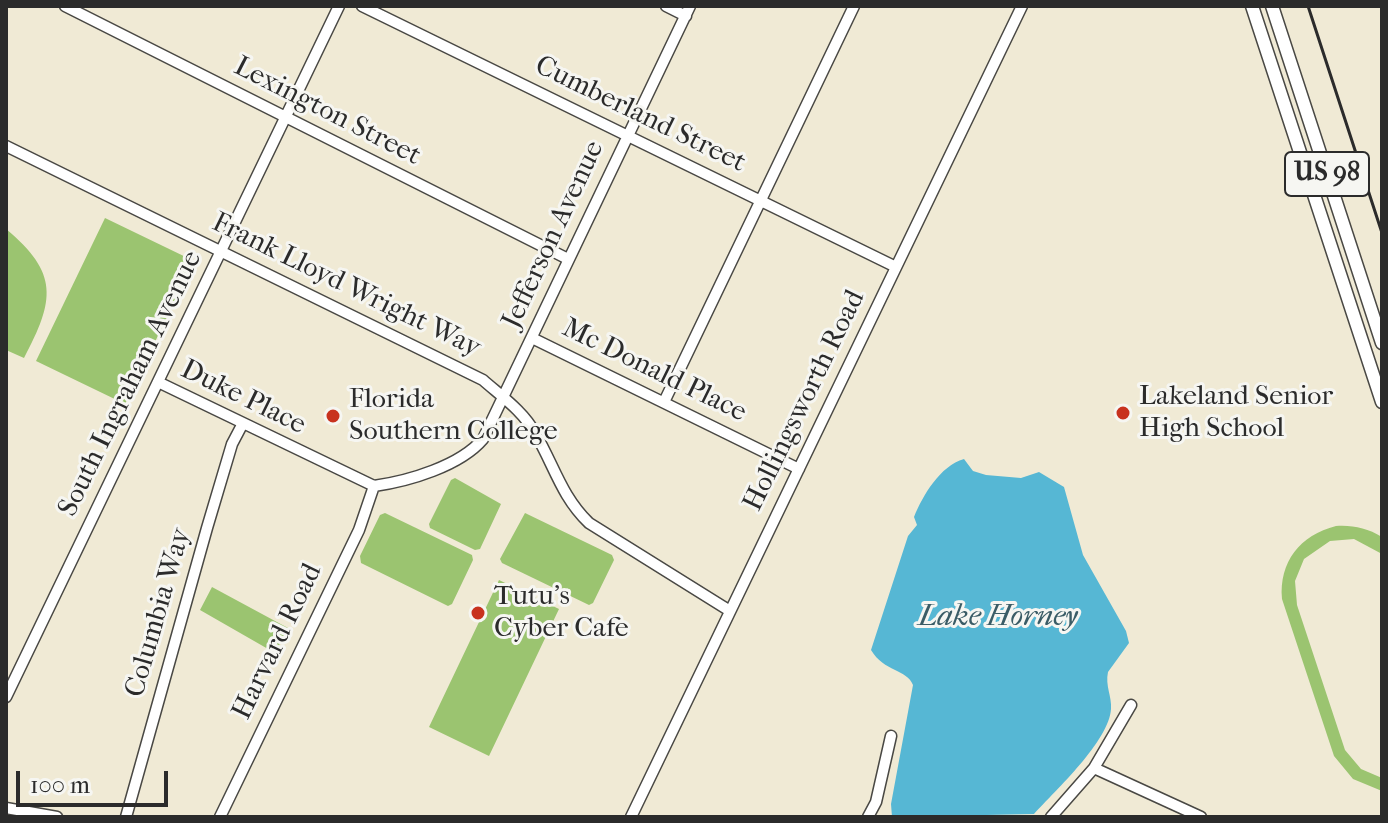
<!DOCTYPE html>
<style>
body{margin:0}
#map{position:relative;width:1388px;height:823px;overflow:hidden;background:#f0ead5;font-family:"IM FELL French Canon",serif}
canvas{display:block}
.frame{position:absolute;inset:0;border:8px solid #2b2b2b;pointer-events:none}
.scale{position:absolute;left:16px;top:771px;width:152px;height:36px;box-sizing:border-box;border:4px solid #2b2b2b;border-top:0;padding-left:10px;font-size:24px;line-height:28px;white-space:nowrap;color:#2b2b2b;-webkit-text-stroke:6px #f6f6f2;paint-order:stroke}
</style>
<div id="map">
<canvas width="1388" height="823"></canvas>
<div class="frame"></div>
<div class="scale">100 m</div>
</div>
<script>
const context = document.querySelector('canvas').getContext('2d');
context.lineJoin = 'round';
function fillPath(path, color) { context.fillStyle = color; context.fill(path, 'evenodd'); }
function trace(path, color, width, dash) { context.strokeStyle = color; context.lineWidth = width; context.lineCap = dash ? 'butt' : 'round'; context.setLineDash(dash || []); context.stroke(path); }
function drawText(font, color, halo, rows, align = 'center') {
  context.font = font + ' "IM FELL French Canon",serif'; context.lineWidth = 6; context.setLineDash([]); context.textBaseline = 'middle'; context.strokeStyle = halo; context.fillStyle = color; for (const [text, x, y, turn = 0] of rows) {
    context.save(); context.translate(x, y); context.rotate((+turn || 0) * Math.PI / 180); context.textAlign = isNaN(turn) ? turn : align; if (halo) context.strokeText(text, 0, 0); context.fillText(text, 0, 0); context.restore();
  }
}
const green = new Path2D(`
 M105,218L194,261L125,404L36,361Z
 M6,229C59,273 55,300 24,358L6,350Z
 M455,478L501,504L480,549L475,550L430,528L429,524L451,480Z
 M385,513L472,555L473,560L452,604L448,606L361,563L360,556L380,515Z
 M525,513L612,555L614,560L593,603L589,605L502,563L500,559Z
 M1336,526C1353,525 1367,528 1382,537V554L1354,539L1330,541L1304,559L1295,581L1297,605L1345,750L1361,769L1382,778V791L1353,779L1334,756L1282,599C1279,562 1300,535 1336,526Z
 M499,580L559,609L489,756L429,727Z
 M212,587L288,628L275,653L200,610Z`);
const water = new Path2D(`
 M964,459L973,471L986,475L1021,478L1039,472L1064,487L1083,555L1126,631L1129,643L1108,672C1105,686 1112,696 1111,709C1109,741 1056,790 1034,814L892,817L891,804L913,685C907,669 884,672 871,650L908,536L917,525L914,517C923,495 940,466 964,459Z`);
const minor = new Path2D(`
 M65,6L568,259
 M362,6L896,267
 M666,6L686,16
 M6,146L483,380C501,396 523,411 535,433C554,465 561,496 589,523L730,611
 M532,338L799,469
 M158,382L374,486C409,481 460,466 483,439L690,6
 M664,402L854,6
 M6,697L339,6
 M1094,768L1201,817
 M6,808L57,817
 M126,817L207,528L232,444L242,425
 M220,817L359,530L374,486
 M631,817L1022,6
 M868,817L876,802L891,736
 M1051,817L1094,768L1131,705`);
const major = new Path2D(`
 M1252,6L1382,402
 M1272,6L1382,343`);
const rail = new Path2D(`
 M1308,6L1382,233`);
const markers = [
 [1123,413,8,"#c8321e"],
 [333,416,8,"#c8321e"],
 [478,613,8,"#c8321e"]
];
const shields = [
 [1327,174,84]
];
const shieldNames = [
 ["US 98",1327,174]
];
const streetNames = [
 ["Lexington Street",327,112,27],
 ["Cumberland Street",640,115,26],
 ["Jefferson Avenue",554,235,-65],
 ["Frank Lloyd Wright Way",346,286,26],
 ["Mc Donald Place",654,371,26],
 ["South Ingraham Avenue",131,384,-64],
 ["Duke Place",243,398,26],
 ["Hollingsworth Road",805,401,-64],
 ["Columbia Way",159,613,-74],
 ["Harvard Road",278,642,-64]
];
const poiNames = [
 ["Lakeland Senior",1139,397],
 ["High School",1139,429],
 ["Florida",349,400],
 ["Southern College",349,432],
 ["Tutu's",494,597],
 ["Cyber Cafe",494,629]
];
const waterNames = [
 ["Lake Horney",998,618]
];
fillPath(green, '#9bc470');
fillPath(water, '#56b7d4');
trace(minor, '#494844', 13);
trace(major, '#494844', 15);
trace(minor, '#fff', 10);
trace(major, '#fff', 12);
trace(rail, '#2b2b2b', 3);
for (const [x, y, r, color] of markers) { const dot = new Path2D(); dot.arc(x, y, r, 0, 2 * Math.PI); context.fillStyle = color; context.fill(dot); trace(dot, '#f6f6f2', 3); }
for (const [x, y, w] of shields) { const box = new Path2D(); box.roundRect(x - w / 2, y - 22, w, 44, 6); context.fillStyle = '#f6f6f2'; context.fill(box); trace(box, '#2b2b2b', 2); }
drawText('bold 26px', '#2b2b2b', null, shieldNames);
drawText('28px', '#2b2b2b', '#f6f6f2', streetNames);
drawText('28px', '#2b2b2b', '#f6f6f2', poiNames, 'left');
drawText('italic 30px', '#3a5c66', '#f6f6f2', waterNames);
</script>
